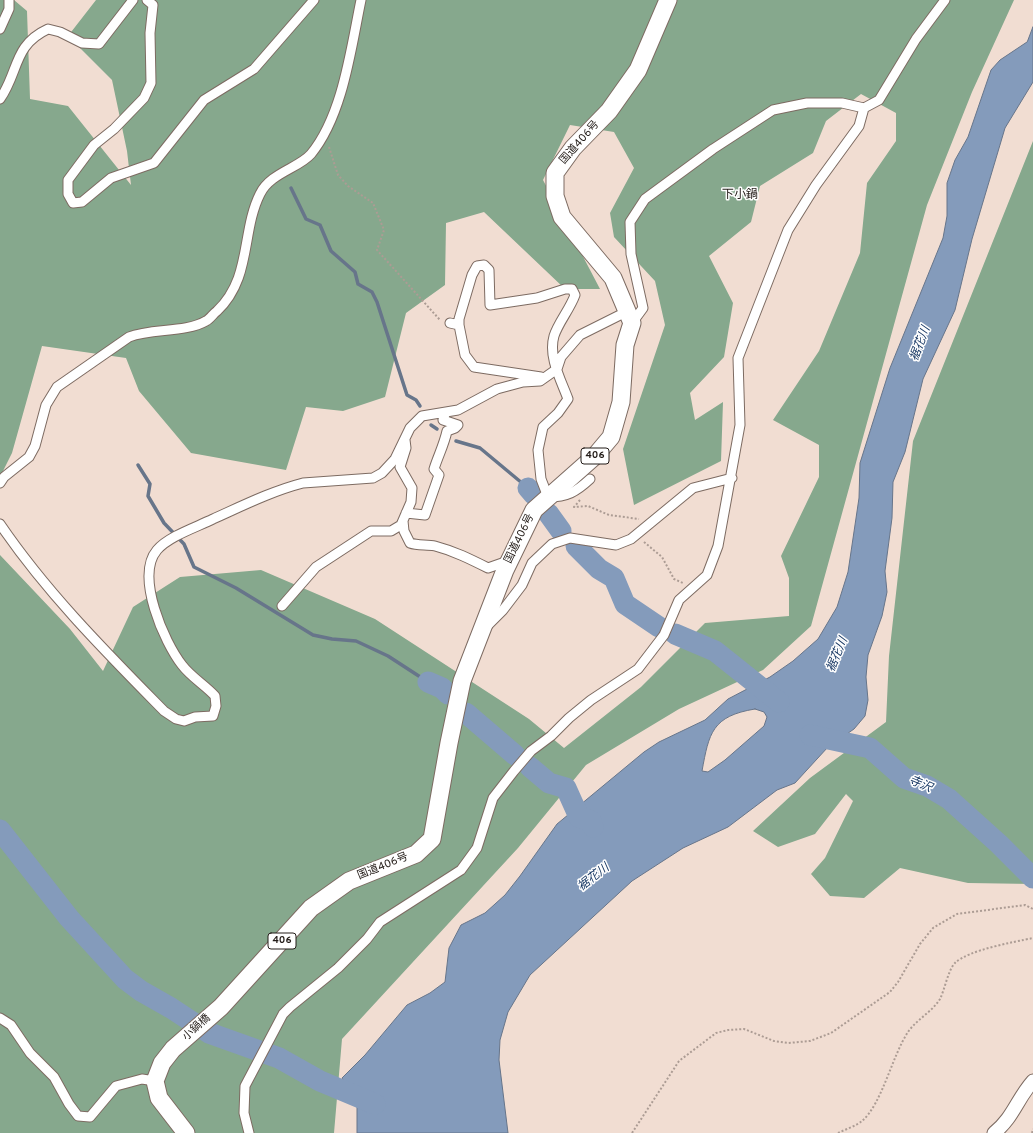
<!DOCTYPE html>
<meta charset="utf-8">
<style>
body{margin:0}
canvas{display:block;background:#f1ddd2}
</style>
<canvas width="1033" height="1133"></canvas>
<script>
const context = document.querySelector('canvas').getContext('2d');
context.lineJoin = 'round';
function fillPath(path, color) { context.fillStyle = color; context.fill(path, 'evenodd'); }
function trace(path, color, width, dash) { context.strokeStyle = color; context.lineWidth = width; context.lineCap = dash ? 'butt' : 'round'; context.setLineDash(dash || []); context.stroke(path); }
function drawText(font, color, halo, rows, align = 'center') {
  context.font = font + ' Overpass,"Noto Sans JP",sans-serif'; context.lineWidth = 3; context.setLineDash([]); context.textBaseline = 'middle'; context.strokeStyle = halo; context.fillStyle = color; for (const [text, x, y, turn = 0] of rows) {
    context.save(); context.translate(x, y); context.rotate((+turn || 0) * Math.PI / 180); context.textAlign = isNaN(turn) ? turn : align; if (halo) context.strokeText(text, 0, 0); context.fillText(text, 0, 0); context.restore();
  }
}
const forest = new Path2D(`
 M0,0H14L27,11L30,99L68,106L131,185L127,151L112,80L68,36L96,0H1014L972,92L927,205L811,626L763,670L679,709L586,765L518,848L342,1039L334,1133H0V555L70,629L103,671L133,607L180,577L261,570L375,619L529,719L564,748L641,687L705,623L789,616V578L781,556L819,477V445L773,420L819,351L860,253L867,183L896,141V113L861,94L826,121L813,153L760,186L751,222L709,256L733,303L724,357L690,393L695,420L723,402L721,461L634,505L623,449L665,325L655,281L614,237L610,213L634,168L614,132L570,125L543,180L600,289H565L484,212L446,223L445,285L406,313L385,397L343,411L306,407L286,470L191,453L139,391L126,358L42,346L12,453L0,477Z
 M1033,141V884L968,883L900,868L864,898L830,896L811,874L825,858L853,801L846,794L815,834L778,847L753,831L810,778L886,722L889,656L913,441Z`);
const water = new Path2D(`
 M1033,27V82L1005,128L972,239L955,310L923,379L905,452L893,482L892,518L885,571L887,592L882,616L868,655L866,677L868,700L865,716L854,729L828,747L795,783L777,790L728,827L683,848L632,881L530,975L508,1012L500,1040L499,1060L508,1133H357V1107L342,1078L365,1055L407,1005L430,993L445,982L449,948L461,925L485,913L505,895L520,876L557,824L644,752L659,742L705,720L728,699L770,677L793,661L818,639L837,607L848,572L859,498L860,463L890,368L943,238L947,216V183L955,160L968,137L991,70L1000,60L1027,42ZM755,709L764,712L767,717L764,726L725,760L708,772L702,771C709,733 712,716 755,709Z`);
const stream = new Path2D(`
 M291,188L306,219L320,225L331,251L355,272L358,284L372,292L377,302L407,395L416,400L420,406
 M431,425L437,429
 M456,441L480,448L528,488
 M138,465L150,484L148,496L164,523L184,544L194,567L236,588L313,635L332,639L356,641L388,656L428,682`);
const river = new Path2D(`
 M528,488L534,495
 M548,513L561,531
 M576,546L599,569L614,578L625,604L659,627
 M675,634L715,651L779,702
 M428,682L442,688L448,694
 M466,713L515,755
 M810,735L870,748L904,778L927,786L949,799L999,844L1033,878
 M530,767L549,783L566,788L579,817L591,821L593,827
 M0,830L69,918L125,979L141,991L171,1008L209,1033L279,1058L320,1081L375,1104`);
const path = new Path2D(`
 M329,147L338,175L348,186L373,203L384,230L377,250L440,320
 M580,500L574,507L588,506L609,515L639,519
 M644,542L662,557L674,579L683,583
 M632,1133L679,1061L716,1033L728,1030L744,1029L774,1041L788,1043L810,1041L831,1033L890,992L898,982L920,944L933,928L957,914L1025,905L1033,909
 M838,1133C846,1129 856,1126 862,1121C882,1104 892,1056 908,1032C917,1019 932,1012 940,999C945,989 948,970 955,963C968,950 1014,942 1033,938
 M1032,1133L1033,1129`);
const street = new Path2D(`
 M147,0L153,5L150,33L151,83L144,98L114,129L94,145L68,180V194L73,203L82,202L111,178L154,163L204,100L254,69L314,0
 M0,29L9,9V0
 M0,99C19,72 13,45 48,29L60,32L82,43L99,44L133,0
 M864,108L879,100L916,39L945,0
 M450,323L459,325V319L472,275L477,266L484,265L489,270L490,305L537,298L565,289H572L575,295C570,309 558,323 554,336C548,357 561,380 568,399L558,413L543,427L538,450L541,479L548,497C567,497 576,492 590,479
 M459,325L465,355L474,367L541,377
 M0,483L4,477L29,457L35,446L46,405L57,387L129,337C152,328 185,333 206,321C210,319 213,314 217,311C252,278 241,232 260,194C270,173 299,168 311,154C343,115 351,48 361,0
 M406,513L425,515L439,475L434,469C438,456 444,445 447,431L455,428L458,425L443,420L446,412
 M403,521L404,531L410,543C418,546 427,544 435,546C454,551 470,559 488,568L508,561
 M0,524C47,593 106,652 164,711L176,719L184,721L195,717L213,716L216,706L215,696C205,685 191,677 182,665C164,642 135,576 157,550C169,536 197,527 213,519C242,506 272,491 303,483L373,478L382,473L395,459L410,428L422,416L458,410L497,389L523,382L540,381L557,369L561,357L580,335L626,312
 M282,606L316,567L371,531H391L401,525L411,502L412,488L400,467L406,448L405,440
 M488,625L503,610L522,585L532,563L552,544L570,538L616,545L631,539L693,488L732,478
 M0,1018L11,1025L30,1053L54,1077L69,1104L78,1116L90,1117L116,1086L142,1079L155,1081
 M249,1133L244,1113L245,1086L283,1014L290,1007L338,968L367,939L380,922L461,870L477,848L493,798L514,771L531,751L551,736L569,718L591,700L638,669L664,635L679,600L707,575L718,546L740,425L738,358L788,230L816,185L859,126L864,108L842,103H807L773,110L713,149L645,199L630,222L631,254L643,308L632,323`);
const secondary = new Path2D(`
 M994,1133C1013,1118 1017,1099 1033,1081`);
const highway = new Path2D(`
 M186,1133L159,1098L155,1081L162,1063L173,1049L221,1007L311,908L349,881L416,854L432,839L449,743L462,681L505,570L534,510L595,456L611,437L621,402L625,345L632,323L613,278L562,217L555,196V173L573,148L609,111L638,70L668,0`);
const shields = [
 [595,456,28],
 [282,941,28]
];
const shieldNames = [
 ["406",595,456],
 ["406",282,941]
];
const streetNames = [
 ["国道406号",580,143,-49],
 ["国道406号",520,539,-64],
 ["国道406号",383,867,-22],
 ["小鍋橋",197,1028,-42]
];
const neighbourhoodNames = [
 ["下小鍋",740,196]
];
const waterNames = [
 ["裾花川",921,344,-69],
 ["裾花川",838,655,-67],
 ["寺沢",920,785,23],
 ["裾花川",594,878,-38]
];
fillPath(forest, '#86a88d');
fillPath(water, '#849bbb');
trace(water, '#67758a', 1);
trace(stream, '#67758a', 3.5);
trace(river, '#849bbb', 21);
trace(street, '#7d6b62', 11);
trace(secondary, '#7d6b62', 15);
trace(highway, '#7d6b62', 19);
trace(path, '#ac9c94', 2, [2, 2]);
trace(street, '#fff', 9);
trace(secondary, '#fff', 13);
trace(highway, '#fff', 17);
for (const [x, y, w] of shields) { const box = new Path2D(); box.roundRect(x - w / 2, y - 8, w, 16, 3); context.fillStyle = '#fff'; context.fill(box); trace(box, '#231c18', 1); }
drawText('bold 10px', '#231c18', null, shieldNames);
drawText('11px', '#231c18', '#fff', streetNames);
drawText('12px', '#231c18', '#fff', neighbourhoodNames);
drawText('italic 12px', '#1b3b66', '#fff', waterNames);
</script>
